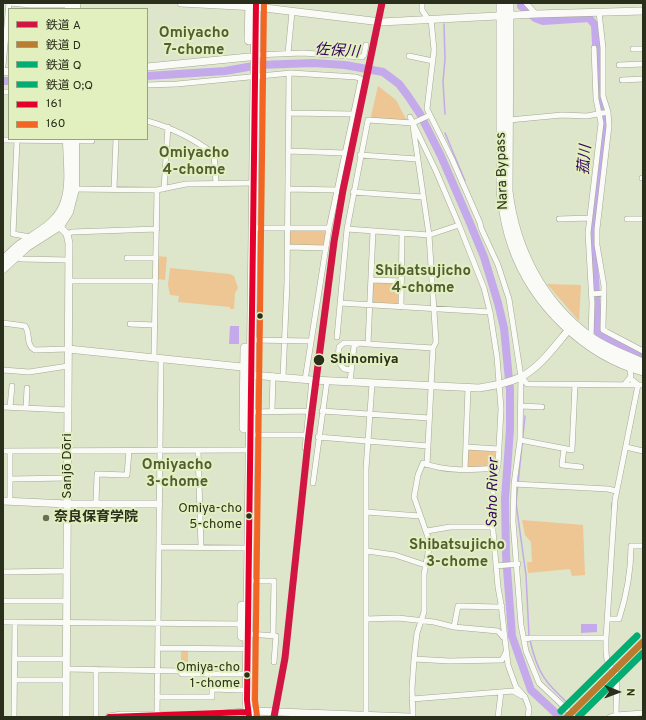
<!DOCTYPE html>
<meta charset="utf-8">
<style>
body{margin:0}
#map{position:relative;width:646px;height:720px;overflow:hidden;background:#dde5ca;font-family:Overpass,"Noto Sans JP",sans-serif}
canvas{display:block}
.frame{position:absolute;inset:0;border:4px solid #2a2f1c;pointer-events:none}
.legend{position:absolute;left:8px;top:8px;width:140px;height:132px;box-sizing:border-box;background:#e2f0bf;border:1px solid #98a37e;margin:0;padding:5px 7px;list-style:none;font-size:12px;color:#2a2f1c}
.legend li{display:flex;align-items:center;gap:8px;height:20px}
.legend b{width:20px;border:1px solid #98a37e}
.north{position:absolute;left:598px;top:672px;width:40px;height:40px;-webkit-text-stroke:3px #e2f0bf;paint-order:stroke;rotate:91deg;font-size:11px;font-weight:700;line-height:16px;text-align:center;color:#2a2f1c}
.north::after{content:'';display:block;margin:auto;width:14px;height:18px;background:#2a2f1c;clip-path:polygon(50% 0,100% 100%,50% 72%,0 100%)}
</style>
<div id="map">
<canvas width="646" height="720"></canvas>
<div class="frame"></div>
<ul class="legend">
<li><b style="height:5px;background:#d21644"></b>鉄道 A</li>
<li><b style="height:5px;background:#ba7c31"></b>鉄道 D</li>
<li><b style="height:5px;background:#02ad73"></b>鉄道 Q</li>
<li><b style="height:5px;background:#02ad73"></b>鉄道 O;Q</li>
<li><b style="height:5px;background:#e4002b"></b>161</li>
<li><b style="height:5px;background:#f26522"></b>160</li>
</ul>
<div class="north">N</div>
</div>
<script>
const context = document.querySelector('canvas').getContext('2d');
context.lineJoin = 'round';
function fillPath(path, color) { context.fillStyle = color; context.fill(path, 'evenodd'); }
function trace(path, color, width, dash) { context.strokeStyle = color; context.lineWidth = width; context.lineCap = dash ? 'butt' : 'round'; context.setLineDash(dash || []); context.stroke(path); }
function drawText(font, color, halo, rows, align = 'center') {
  context.font = font + ' Overpass,"Noto Sans JP",sans-serif'; context.lineWidth = 4; context.setLineDash([]); context.textBaseline = 'middle'; context.strokeStyle = halo; context.fillStyle = color; for (const [text, x, y, turn = 0] of rows) {
    context.save(); context.translate(x, y); context.rotate((+turn || 0) * Math.PI / 180); context.textAlign = isNaN(turn) ? turn : align; if (halo) context.strokeText(text, 0, 0); context.fillText(text, 0, 0); context.restore();
  }
}
const green = new Path2D(`
 M378,86L396,100L407,121L372,119L371,116Z
 M291,231H324L326,233L325,245L323,246H291L289,244V233Z
 M158,256L167,257L165,280L158,279Z
 M170,268L230,274L234,276L238,288L235,293L234,309H230V307L178,302L179,296L170,295L168,285Z
 M373,282L400,283L399,305L373,303L372,301Z
 M547,284L581,285L579,321Z
 M469,449L495,451L494,467L467,469Z
 M522,520L583,525L585,575L572,576L570,569L528,573L527,562H532L531,542L525,535Z
 M181,650H188V672L181,669Z`);
const water = new Path2D(`
 M230,326H239V344H229Z
 M581,624H597V632L581,633Z`);
const stream = new Path2D(`
 M444,24L445,59L443,82L445,114
 M445,133L465,181
 M525,416L516,503L526,575L529,636
 M612,509V503
 M530,640C537,672 545,683 569,704`);
const river = new Path2D(`
 M521,3V6L535,18L543,21L589,18L595,25L599,97L604,120L593,242L598,332L618,344L643,355
 M147,76L225,71L259,65L313,63L345,65L383,72L399,84L408,96L420,114L441,156L470,223L484,257L498,303L504,328L510,390V429L505,499L506,555L512,636L531,690L560,717
 M3,81H9`);
const street = new Path2D(`
 M10,3L30,5H69L70,4
 M422,3V10L428,19
 M526,3L536,14
 M599,12L603,48V96L608,112L609,126L597,229V245L604,286L603,327V330L643,351
 M431,19L434,50L427,109L452,159L480,223L481,228L498,265L509,299L521,377L520,440L514,484L513,521L521,625L526,651L539,683L575,717
 M633,49H643
 M288,53L292,12
 M255,55L302,53L362,57L364,55L366,45
 M409,56L433,61
 M619,65L643,64
 M3,66L9,3
 M622,80L643,79
 M147,85L177,84L291,73L356,77L361,79L329,228L305,380
 M3,92H9
 M289,113L353,114
 M410,117L436,171L459,225L484,288L490,312L497,357L501,409L498,465L493,483V531L498,587L501,604L508,665L516,687L525,697L529,708L528,717
 M509,120L562,115L587,116L608,112
 M147,121C173,128 193,138 214,154L216,183
 M413,126L429,235L436,342L433,348L427,465
 M3,140L92,141V139
 M17,140L13,234L31,237
 M288,151L345,153
 M360,155L417,159
 M642,178H643
 M74,189L157,190L186,184L254,183
 M114,189L116,139
 M164,189L168,127
 M288,189L337,190
 M353,192L423,197
 M559,219L590,218
 M627,219H643
 M253,228H329
 M347,229L429,235L459,225
 M67,234L72,232L157,229
 M287,247L326,248
 M15,257L22,259L69,260
 M127,258H156
 M371,280L401,281
 M69,281H156
 M591,294L604,293
 M340,303L490,312
 M401,307L402,233
 M3,323L25,326C31,334 25,345 35,350L68,349
 M130,324L155,325
 M337,337L347,229L368,120L413,123L430,115
 M591,338L592,303L588,233L601,123L596,99L594,48
 M252,340L310,341
 M368,344L433,348
 M154,357L157,190
 M3,370L29,372L68,366
 M351,370L344,369L338,361L339,347L344,343H359
 M283,377L287,282L289,74
 M522,377L527,384L643,385
 M350,382L354,346L359,343L368,344L373,231
 M624,385L631,376L629,366
 M522,406L542,407
 M3,407L68,410
 M10,407L12,386
 M26,408L27,388
 M272,411L273,376
 M322,411L429,418
 M251,412L309,411
 M250,435H306
 M318,437L428,446
 M520,440L572,450L575,385
 M466,447L499,449
 M626,447L643,451
 M305,448L312,380
 M564,448L562,465L581,467
 M198,450L201,547
 M3,451L250,450
 M465,470L468,388
 M11,479L67,478
 M313,483L327,381
 M514,484L608,489L616,491
 M10,501V451
 M96,504L97,474L127,475L129,451
 M366,512L420,516
 M427,531L450,527H493
 M159,547L244,548
 M367,551L395,555L425,565
 M496,566L518,564
 M3,572L67,571
 M249,581H274L273,635
 M3,601H67
 M366,619L398,618L434,622L454,627L498,631L503,637
 M608,619H619C627,594 631,572 631,546H643
 M3,622L244,624
 M454,627L458,606L498,607L502,606
 M248,634L276,636L274,662
 M524,639L531,638H606
 M158,648L242,649
 M15,659H66
 M414,659L449,661L502,660L506,652
 M66,669L180,671L182,674H242
 M15,680H66
 M157,697H212V689L242,690
 M412,699L513,691L522,696
 M616,715L617,674C604,661 606,655 606,638L615,500L638,385L630,378
 M14,717L15,622
 M96,717V669
 M157,717L161,358
 M366,717V469L372,384
 M413,717L412,689L414,659L417,633L424,612V574L430,543L414,497L418,475L423,463C447,472 472,470 496,468
 M498,717L501,692
 M610,717L616,715L643,713`);
const secondary = new Path2D(`
 M181,3L256,7L381,22L536,14L643,11
 M147,67L249,57
 M3,71L9,72
 M55,222L67,234L69,243L66,717
 M68,349L242,367L251,375L312,380L479,388C493,386 508,383 521,377C541,367 557,343 572,326
 M3,501L67,504H159
 M109,717L122,715H214L253,711L409,717`);
const primary = new Path2D(`
 M69,9V3
 M76,9V3
 M3,260C8,255 13,250 19,245C36,233 59,223 65,201C71,183 67,158 67,139
 M3,269L27,247L60,226L69,212L75,189V139`);
const highway = new Path2D(`
 M501,3V190C503,209 506,228 513,247C533,304 585,355 643,371
 M509,3L508,191C515,249 542,303 591,338C607,349 626,356 643,363
 M249,40L250,3
 M244,428L245,348
 M242,636V606
 M249,717L247,700L256,3`);
const bus1 = new Path2D(`
 M109,717L248,712
 M249,717L247,700L256,3`);
const bus2 = new Path2D(`
 M257,716L255,700L264,3`);
const rail1 = new Path2D(`
 M274,717L285,658L308,442L334,242L343,190L382,3`);
const rail2 = new Path2D(`
 M567,717L643,642`);
const rail3 = new Path2D(`
 M578,717L643,653`);
const rail4 = new Path2D(`
 M561,711L637,636`);
const markers = [
 [260,316,3.5,"#2a2f1c"],
 [319,360,6,"#2a2f1c"],
 [249,516,3.5,"#2a2f1c"],
 [46,518,4,"#696f59"],
 [247,675,3.5,"#2a2f1c"]
];
const busNames = [
 ["Omiya-cho",242,509],
 ["5-chome",242,525],
 ["Omiya-cho",240,668],
 ["1-chome",240,684]
];
const streetNames = [
 ["Nara Bypass",503,171,-92],
 ["Sanjō Dōri",68,466,-90]
];
const stopNames = [
 ["Shinomiya",330,360]
];
const poiNames = [
 ["奈良保育学院",54,518]
];
const neighbourhoodNames = [
 ["Omiyacho",194,34],
 ["7-chome",194,51],
 ["Omiyacho",194,154],
 ["4-chome",194,171],
 ["Shibatsujicho",423,272],
 ["4-chome",423,289],
 ["Omiyacho",177,466],
 ["3-chome",177,483],
 ["Shibatsujicho",457,546],
 ["3-chome",457,563]
];
const waterNames = [
 ["佐保川",337,52,4],
 ["菰川",586,160,-85],
 ["Saho River",494,493,-89]
];
fillPath(green, '#eec694');
fillPath(water, '#c4aaea');
trace(stream, '#c4aaea', 1.5);
trace(river, '#c4aaea', 8);
trace(street, '#a2a894', 6);
trace(secondary, '#a2a894', 8);
trace(primary, '#a2a894', 9);
trace(highway, '#a2a894', 10);
trace(street, '#fafbf7', 5);
trace(secondary, '#fafbf7', 7);
trace(primary, '#fafbf7', 8);
trace(highway, '#fafbf7', 9);
trace(bus1, '#e4002b', 6);
trace(bus2, '#f26522', 6);
trace(rail1, '#d21644', 7);
trace(rail2, '#ba7c31', 7);
trace(rail3, '#02ad73', 7);
trace(rail4, '#02ad73', 7);
for (const [x, y, r, color] of markers) { const dot = new Path2D(); dot.arc(x, y, r, 0, 2 * Math.PI); context.fillStyle = color; context.fill(dot); trace(dot, '#e2f0bf', 1.5); }
drawText('13px', '#2a2f1c', '#e2f0bf', busNames, 'right');
drawText('14px', '#2a2f1c', '#e2f0bf', streetNames);
drawText('bold 14px', '#2a2f1c', '#e2f0bf', stopNames, 'left');
drawText('bold 14px', '#2a2f1c', '#e2f0bf', poiNames, 'left');
drawText('bold 15px', '#525d32', '#e2f0bf', neighbourhoodNames);
drawText('italic 15px', '#370562', '#e2f0bf', waterNames);
</script>
